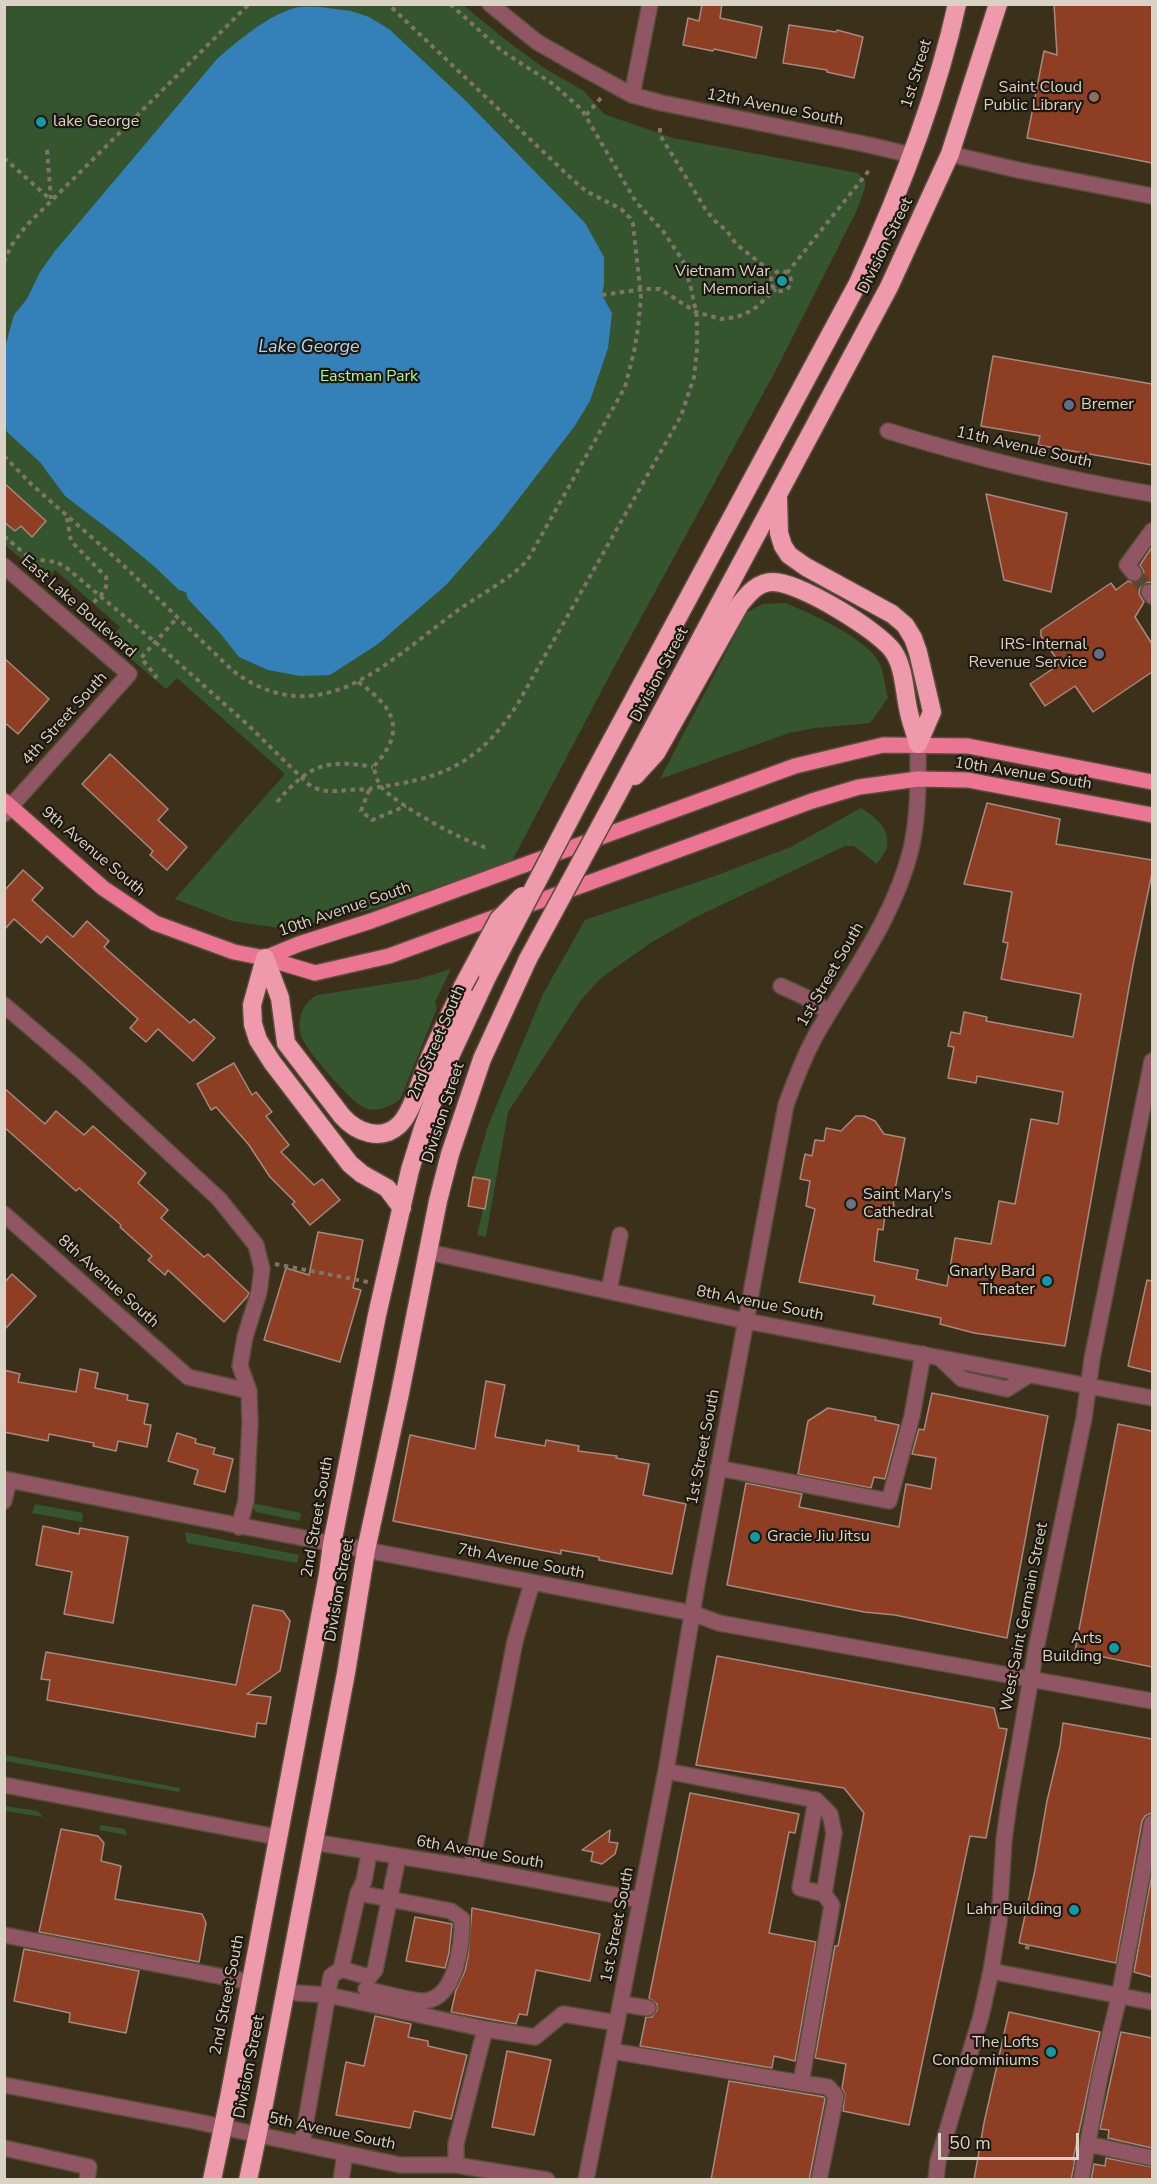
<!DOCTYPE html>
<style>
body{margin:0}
#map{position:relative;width:1157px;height:2184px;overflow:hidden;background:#3b311a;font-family:"Nunito Sans",sans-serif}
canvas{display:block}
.frame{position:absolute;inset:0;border:6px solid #d9d2c5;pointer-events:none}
.scale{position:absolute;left:938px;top:2133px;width:141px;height:27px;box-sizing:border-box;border:3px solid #d9d2c5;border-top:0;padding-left:8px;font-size:18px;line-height:21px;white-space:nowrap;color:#d9d2c5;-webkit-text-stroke:4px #1e1910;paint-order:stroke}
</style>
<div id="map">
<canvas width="1157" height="2184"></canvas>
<div class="frame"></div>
<div class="scale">50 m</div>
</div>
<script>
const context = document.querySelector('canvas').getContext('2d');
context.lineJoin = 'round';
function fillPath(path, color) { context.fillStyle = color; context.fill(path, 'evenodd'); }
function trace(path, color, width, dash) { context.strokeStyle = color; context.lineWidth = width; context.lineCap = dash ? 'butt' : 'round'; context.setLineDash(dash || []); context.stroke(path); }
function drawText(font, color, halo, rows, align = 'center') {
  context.font = font + ' "Nunito Sans",sans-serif'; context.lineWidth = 4.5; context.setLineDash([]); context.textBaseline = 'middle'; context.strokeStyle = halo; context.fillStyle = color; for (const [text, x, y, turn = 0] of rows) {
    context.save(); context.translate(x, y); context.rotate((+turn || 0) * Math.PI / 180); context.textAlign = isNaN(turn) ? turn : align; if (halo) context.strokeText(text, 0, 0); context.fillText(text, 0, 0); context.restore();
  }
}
const green = new Path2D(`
 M5,5H463L507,41L544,68L584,91L604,114L673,138L858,173L865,181V188L856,212L776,370L613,669L512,861L377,908L301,926L279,928L232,921L175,899L285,774L177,678L166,689L109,640L120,627L55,570L47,580L5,545Z
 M785,603C810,613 866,638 879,662C884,672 885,687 888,698L870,723L815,728L789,733L660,779L747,612L763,604Z
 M861,808C875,817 890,827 887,847C886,852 880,859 877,864L854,846H845L694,918L652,942L601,978L581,1000L508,1112L486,1237L477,1235L490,1180L473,1177L488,1126L543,994L585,920L715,876L791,847Z
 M451,969L435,1002L437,1008L401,1098C395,1105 378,1112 368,1109C353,1106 312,1056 304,1042C294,1026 301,1002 318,995L418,979Z
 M252,1503L301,1513L300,1521L256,1512L251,1506Z
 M35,1504L83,1513L82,1522L32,1513Z
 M185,1532L299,1555L297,1563L187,1543Z
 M5,1755L180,1788L179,1792L5,1761Z
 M4,1806L38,1811L43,1817L5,1811Z
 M101,1825L125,1829L127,1835L99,1830Z`);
const water = new Path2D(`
 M319,7L351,11L369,17L389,29L466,101L585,223L604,257V284L602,295L612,313L608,348L590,401L574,427L497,527L446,585L378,644L330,675L300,676L268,670L239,657L220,633L188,599L186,592L179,590L155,567L120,538L65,496L40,462L7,432L4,417L5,347L14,315L27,299L40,272L55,251L217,59C239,40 263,19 291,9C299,6 310,7 319,7Z`);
const building = new Path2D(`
 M702,4H722L720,18L762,27L756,58L714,49L713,51L683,45L688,18L699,21Z
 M1054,4H1152V163L1027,138L1044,51L1057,55Z
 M789,25L836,32L837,30L863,37L854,78L827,72V70L783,63Z
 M993,356L1152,384V465L1038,445L1040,436L981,426Z
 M4,483L46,521L32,537L21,526L15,531L4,522Z
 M986,494L1067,513L1051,592L1004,580Z
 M1152,547V583L1147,582L1140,588L1139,594L1144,602L1135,617L1152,644V672L1093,712L1075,686L1045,706L1030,684L1060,664L1041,636V630L1111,583L1116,590L1128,581L1135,583L1140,581L1144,572L1140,565Z
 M4,658L49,699L18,734L4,722Z
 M110,754L168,809L158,820L187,847L167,870L150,855L153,851L82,784Z
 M987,803L1060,819L1056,844L1152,860V873L1133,965L1065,1346L974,1333L940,1324L941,1318L873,1304L875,1296L799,1282L815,1209L806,1206L810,1181L800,1179L805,1154L812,1156L815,1140L824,1141L826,1128L841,1131L856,1116H864L875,1121L884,1134L905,1138L893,1200L894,1206L892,1211L885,1215L883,1230L878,1229L874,1261L918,1270L916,1279L947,1286L955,1238L991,1244L999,1201L1015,1204L1031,1119L1058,1124L1063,1092L977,1076L976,1083L948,1078L954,1047L948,1046L951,1032L960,1034L964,1012L987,1017L986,1021L1073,1037L1081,994L1001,979L1008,943L1003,942L1012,892L964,884Z
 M23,870L43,888L32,900L73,937L87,921L109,941L104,947L190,1023L194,1019L215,1038L193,1061L158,1029L146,1042L130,1028L138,1019L47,936L41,943L14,919L4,930V891Z
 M234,1063L252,1095L256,1092L272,1112L266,1116L289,1145L281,1152L314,1185L322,1179L340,1200L310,1225L292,1204L295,1202L270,1177L249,1145L216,1107L211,1110L197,1084Z
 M4,1088L45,1124L56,1111L84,1135L93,1126L146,1173L138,1183L168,1210L161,1218L204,1257L208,1254L249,1293L247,1297L224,1322L168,1270L165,1275L148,1260L152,1256L120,1227L121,1225L79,1188L76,1191L4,1127Z
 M473,1177L490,1180L485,1209L468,1206Z
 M318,1232L363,1240L353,1288L361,1290L340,1362L264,1340L286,1268L309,1275Z
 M12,1274L36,1296L4,1330V1283Z
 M1147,1280L1152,1281V1372L1128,1366Z
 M80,1369L98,1373L95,1388L128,1395L127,1400L148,1404L144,1424L151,1425L147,1447L118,1441L116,1451L93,1446L94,1443L49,1434L48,1441L4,1432V1370L20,1374L18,1382L76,1392Z
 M486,1381L505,1385L495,1437L545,1446L546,1440L579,1446L578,1451L617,1456L616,1458L649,1464L643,1495L686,1504L672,1574L599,1560V1557L561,1550V1554L393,1521L410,1435L475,1449Z
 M932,1393L1048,1416L1007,1638L895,1615L864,1612L727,1585L746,1483L802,1494L799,1507L899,1527L906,1484L931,1489L936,1458L912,1454L919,1429L924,1430Z
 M828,1408L876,1417L875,1420L899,1425L885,1479L874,1477L871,1488L798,1474L808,1421Z
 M1118,1424L1152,1431V1667L1075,1651Z
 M177,1433L196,1439L195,1443L215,1448L213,1454L233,1459L225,1492L194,1484L198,1470L168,1461Z
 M43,1526L79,1534L80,1528L128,1537L113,1623L64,1614L72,1572L36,1565Z
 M253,1605L283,1611L290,1621L280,1671L247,1694L271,1697L266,1724L257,1723L255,1737L47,1700L50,1680L41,1679L46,1652L236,1685Z
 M717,1656L994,1708L999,1728L1007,1729L986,1838L970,1836L909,2125L843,2111L845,2094L842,2088L846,2064L815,2058L835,1946H838L864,1813L844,1788L696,1765Z
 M1063,1723L1152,1739V1813L1145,1816L1142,1821L1116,1963L1019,1943L1035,1870L1047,1801L1060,1746Z
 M690,1793L799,1814L795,1833L789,1832L769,1933L816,1942L795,2061L774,2056L772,2068L640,2046L646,2017H652L657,2010V2004L649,1998Z
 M61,1829L98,1836L104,1843L101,1861L121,1866L115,1899L202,1914L206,1923L199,1962L39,1932Z
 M610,1830L609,1842L618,1843L615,1854L602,1864L591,1861L593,1852L582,1850Z
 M1152,1873V1977L1134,1972Z
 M472,1908L600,1934L590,1981L536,1970L527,2015L519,2014L516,2024L451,2012L456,1990L465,1971L468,1956Z
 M415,1917L452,1924L449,1953L445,1968L406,1961Z
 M24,1949L139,1971L126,2033L69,2022L70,2013L14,2001Z
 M1009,2012L1100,2032L1073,2160H1075L1071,2180H974L984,2123Z
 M375,2016L411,2024L408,2037L428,2041V2046L467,2055L451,2119L414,2111L410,2128L336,2115L346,2062L364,2066Z
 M1121,2032L1152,2038V2148L1108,2138L1109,2130L1100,2129Z
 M507,2051L551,2060L534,2135L492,2127Z
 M729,2081L824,2097L825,2099L809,2180H711Z
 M1106,2158L1152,2167V2180H1091L1094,2164L1105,2166Z`);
const minorTunnel = new Path2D(`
 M1134,573L1149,592`);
const path = new Path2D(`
 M586,115L601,98
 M660,128V135L706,210L715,221L727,231L736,244L774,274
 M47,150L51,199
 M4,158L51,200
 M4,262L11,246L26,226L249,4
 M771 281a10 10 0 1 1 20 0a10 10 0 1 1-20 0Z
 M787,273L871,168
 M602,295L644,289H660L696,312L721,319L737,317L753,310L776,289
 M4,456L32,485L121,563L233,671C319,734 384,665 453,614C478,595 505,583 527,561L625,387L634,352L638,328L641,297L633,224L630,218L621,209L586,191L574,181L388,4
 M67,518L71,541L106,577C109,589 101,595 93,603
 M4,536L31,559L57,562L68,569L155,642L248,725L307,783C325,798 348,787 369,790L372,788C441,779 478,765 517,705L681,416L694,377L697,349V317L691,288L683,261L663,231L636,202L582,110L553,84L502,51L450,4
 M154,678L156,676L141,658L177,618
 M358,682C394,707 408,731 373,767C376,773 377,783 382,788C401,807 461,840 487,848
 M369,790L361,811L372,820L406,806
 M277,802C308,766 325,758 373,767
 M275,1264L368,1282
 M1025,1947L1031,1948`);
const minor = new Path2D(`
 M490,4L537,42L579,66L632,95L662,103L869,145L911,155
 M632,95L650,4
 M950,154L1018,170L1152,196
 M888,431C975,458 1063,479 1152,494
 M4,566L129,674L4,814
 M1134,573L1127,565L1152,531
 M1149,592L1152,596
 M781,986L805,997L829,1012
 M4,1005L80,1070L219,1199L256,1245L262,1269L259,1292L245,1337L240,1366L249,1391L250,1423L246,1501L239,1527
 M4,1214L188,1377L249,1391
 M428,1252L746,1321L1152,1398
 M609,1291L620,1235
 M940,1358L962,1379L1007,1389L1029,1375
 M718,1468L889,1501L912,1416L923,1354
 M4,1479C233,1525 462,1570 692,1613L719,1623L1152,1701
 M4,1501L9,1480
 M666,1771L816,1800L830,1814L834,1833L824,1894
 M4,1785L277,1837
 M313,1842L471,1868L641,1900
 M369,1853L364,1881L358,1893L341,1969L369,1977L375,1970L398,1857
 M471,1868L515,1641L532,1583
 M358,1893L451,1911L462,1919C462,1944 457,1997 425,2001C416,2002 378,1992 366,1989
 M4,1935L250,1982
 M991,1971L1152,2002
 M285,1990L297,1993L328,1995L485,2029L535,2037L563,2014L617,2023
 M622,2004L648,2008
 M612,2051L801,2083L832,1905L824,1894L800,1888L816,1800
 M801,2083L828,2087L836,2096L819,2180
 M4,2085L194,2121L400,2165H456L547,2180
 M302,2144L331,1976L341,1969
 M1088,2144L1152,2158
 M4,2148L89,2167L87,2180
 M456,2165V2144L485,2029
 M341,2180L345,2154
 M586,2180L666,1771L697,1584L786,1105C795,1080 804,1056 817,1033C851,974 895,916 911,849C919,815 918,779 918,744
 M936,2180L938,2161L981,2016L991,1971L999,1922L1004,1840L1009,1803L1036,1649L1084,1418L1092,1359L1152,1061
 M1081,2180L1100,2076L1119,1997L1152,1823`);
const major = new Path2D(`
 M4,801L103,888L155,923L234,952L265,958L315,973L389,956L812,801L859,787L918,779L968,780L1152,815
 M265,958L299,944L371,921L795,766L883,745L968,746L1152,782`);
const highway = new Path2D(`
 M778,498L779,533L783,546L789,555L806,567L892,614L905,625L913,638L918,652L932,712L918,744
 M593,775L858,283C899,194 936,100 957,4
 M635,776L656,753L740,604C749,593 758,582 773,582C799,582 878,630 893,651C904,667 904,689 908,708C910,720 915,732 918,744
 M616,797L889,287L950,154L998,4
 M265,958L280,998L286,1043L342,1116C356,1132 381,1142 399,1125C412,1113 421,1079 428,1062C439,1036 452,1011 463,986
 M265,958L252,1005L253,1024L258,1040L272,1062L350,1164L362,1174L387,1188L402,1208
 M212,2180L229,2098L328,1574L332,1544L377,1315L410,1170L423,1128L446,1065L488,975
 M248,2180L264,2104L346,1673L366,1550L400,1393L438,1201L450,1154L482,1059L528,959`);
const highwayBridge = new Path2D(`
 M528,959L616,797
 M488,975L593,775
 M463,986L499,919L522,896`);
const markers = [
 [1094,97,6,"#8d6e63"],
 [41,122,6,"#0f9aa8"],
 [782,281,6,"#0f9aa8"],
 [1069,405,6,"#5c6f8a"],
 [1099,654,6,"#5c6f8a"],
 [851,1204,6,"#6b7280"],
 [1047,1281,6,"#0f9aa8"],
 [755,1537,6,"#0f9aa8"],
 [1114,1648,6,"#0f9aa8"],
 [1074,1910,6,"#0f9aa8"],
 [1051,2052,6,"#0f9aa8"]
];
const streetNames = [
 ["1st Street",917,74,-73],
 ["12th Avenue South",775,108,11],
 ["Division Street",886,246,-64],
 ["11th Avenue South",1024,448,13],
 ["East Lake Boulevard",78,607,41],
 ["Division Street",660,675,-62],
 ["4th Street South",65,719,-48],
 ["10th Avenue South",1023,774,9],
 ["9th Avenue South",93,852,40],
 ["10th Avenue South",345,910,-19],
 ["1st Street South",831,975,-60],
 ["2nd Street South",437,1043,-67],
 ["Division Street",444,1113,-72],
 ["8th Avenue South",108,1282,42],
 ["8th Avenue South",760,1304,11],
 ["1st Street South",704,1447,-79],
 ["2nd Street South",318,1517,-80],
 ["7th Avenue South",521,1562,11],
 ["Division Street",340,1590,-80],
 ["West Saint Germain Street",1025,1617,-79],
 ["6th Avenue South",480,1853,10],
 ["1st Street South",618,1925,-79],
 ["2nd Street South",228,1995,-79],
 ["Division Street",250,2067,-79],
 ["5th Avenue South",332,2132,12]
];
const poiNames = [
 ["Saint Cloud",1082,88],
 ["Public Library",1082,106],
 ["lake George",53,122,"left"],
 ["Vietnam War",770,272],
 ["Memorial",770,290],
 ["Bremer",1081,405,"left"],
 ["IRS-Internal",1087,645],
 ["Revenue Service",1087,663],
 ["Saint Mary's",863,1195,"left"],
 ["Cathedral",863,1213,"left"],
 ["Gnarly Bard",1035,1272],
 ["Theater",1035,1290],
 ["Gracie Jiu Jitsu",767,1537,"left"],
 ["Arts",1102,1639],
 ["Building",1102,1657],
 ["Lahr Building",1062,1910],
 ["The Lofts",1039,2043],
 ["Condominiums",1039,2061]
];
const parkNames = [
 ["Eastman Park",369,377]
];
const waterNames = [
 ["Lake George",309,348]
];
fillPath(green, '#35552f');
fillPath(water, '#3481ba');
fillPath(building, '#8d3e23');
trace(building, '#a68980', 1.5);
trace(minorTunnel, '#534934', 15, [15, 8]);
trace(minor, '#574e39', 18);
trace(major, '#574e39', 18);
trace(highway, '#574e39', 21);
trace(path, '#7e7663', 4, [4.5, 4.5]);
trace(minor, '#905663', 15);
trace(major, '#eb7593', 15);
trace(highway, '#ef99ac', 18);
trace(highwayBridge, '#574e39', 21, []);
trace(highwayBridge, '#ef99ac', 18);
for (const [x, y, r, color] of markers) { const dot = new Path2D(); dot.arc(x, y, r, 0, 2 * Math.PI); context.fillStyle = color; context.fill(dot); trace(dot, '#1e1910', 2); }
drawText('16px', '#d9d2c5', '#1e1910', streetNames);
drawText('16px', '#d9d2c5', '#1e1910', poiNames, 'right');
drawText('16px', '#a7f699', '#1e1910', parkNames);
drawText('italic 18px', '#b1d6f5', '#1e1910', waterNames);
</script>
